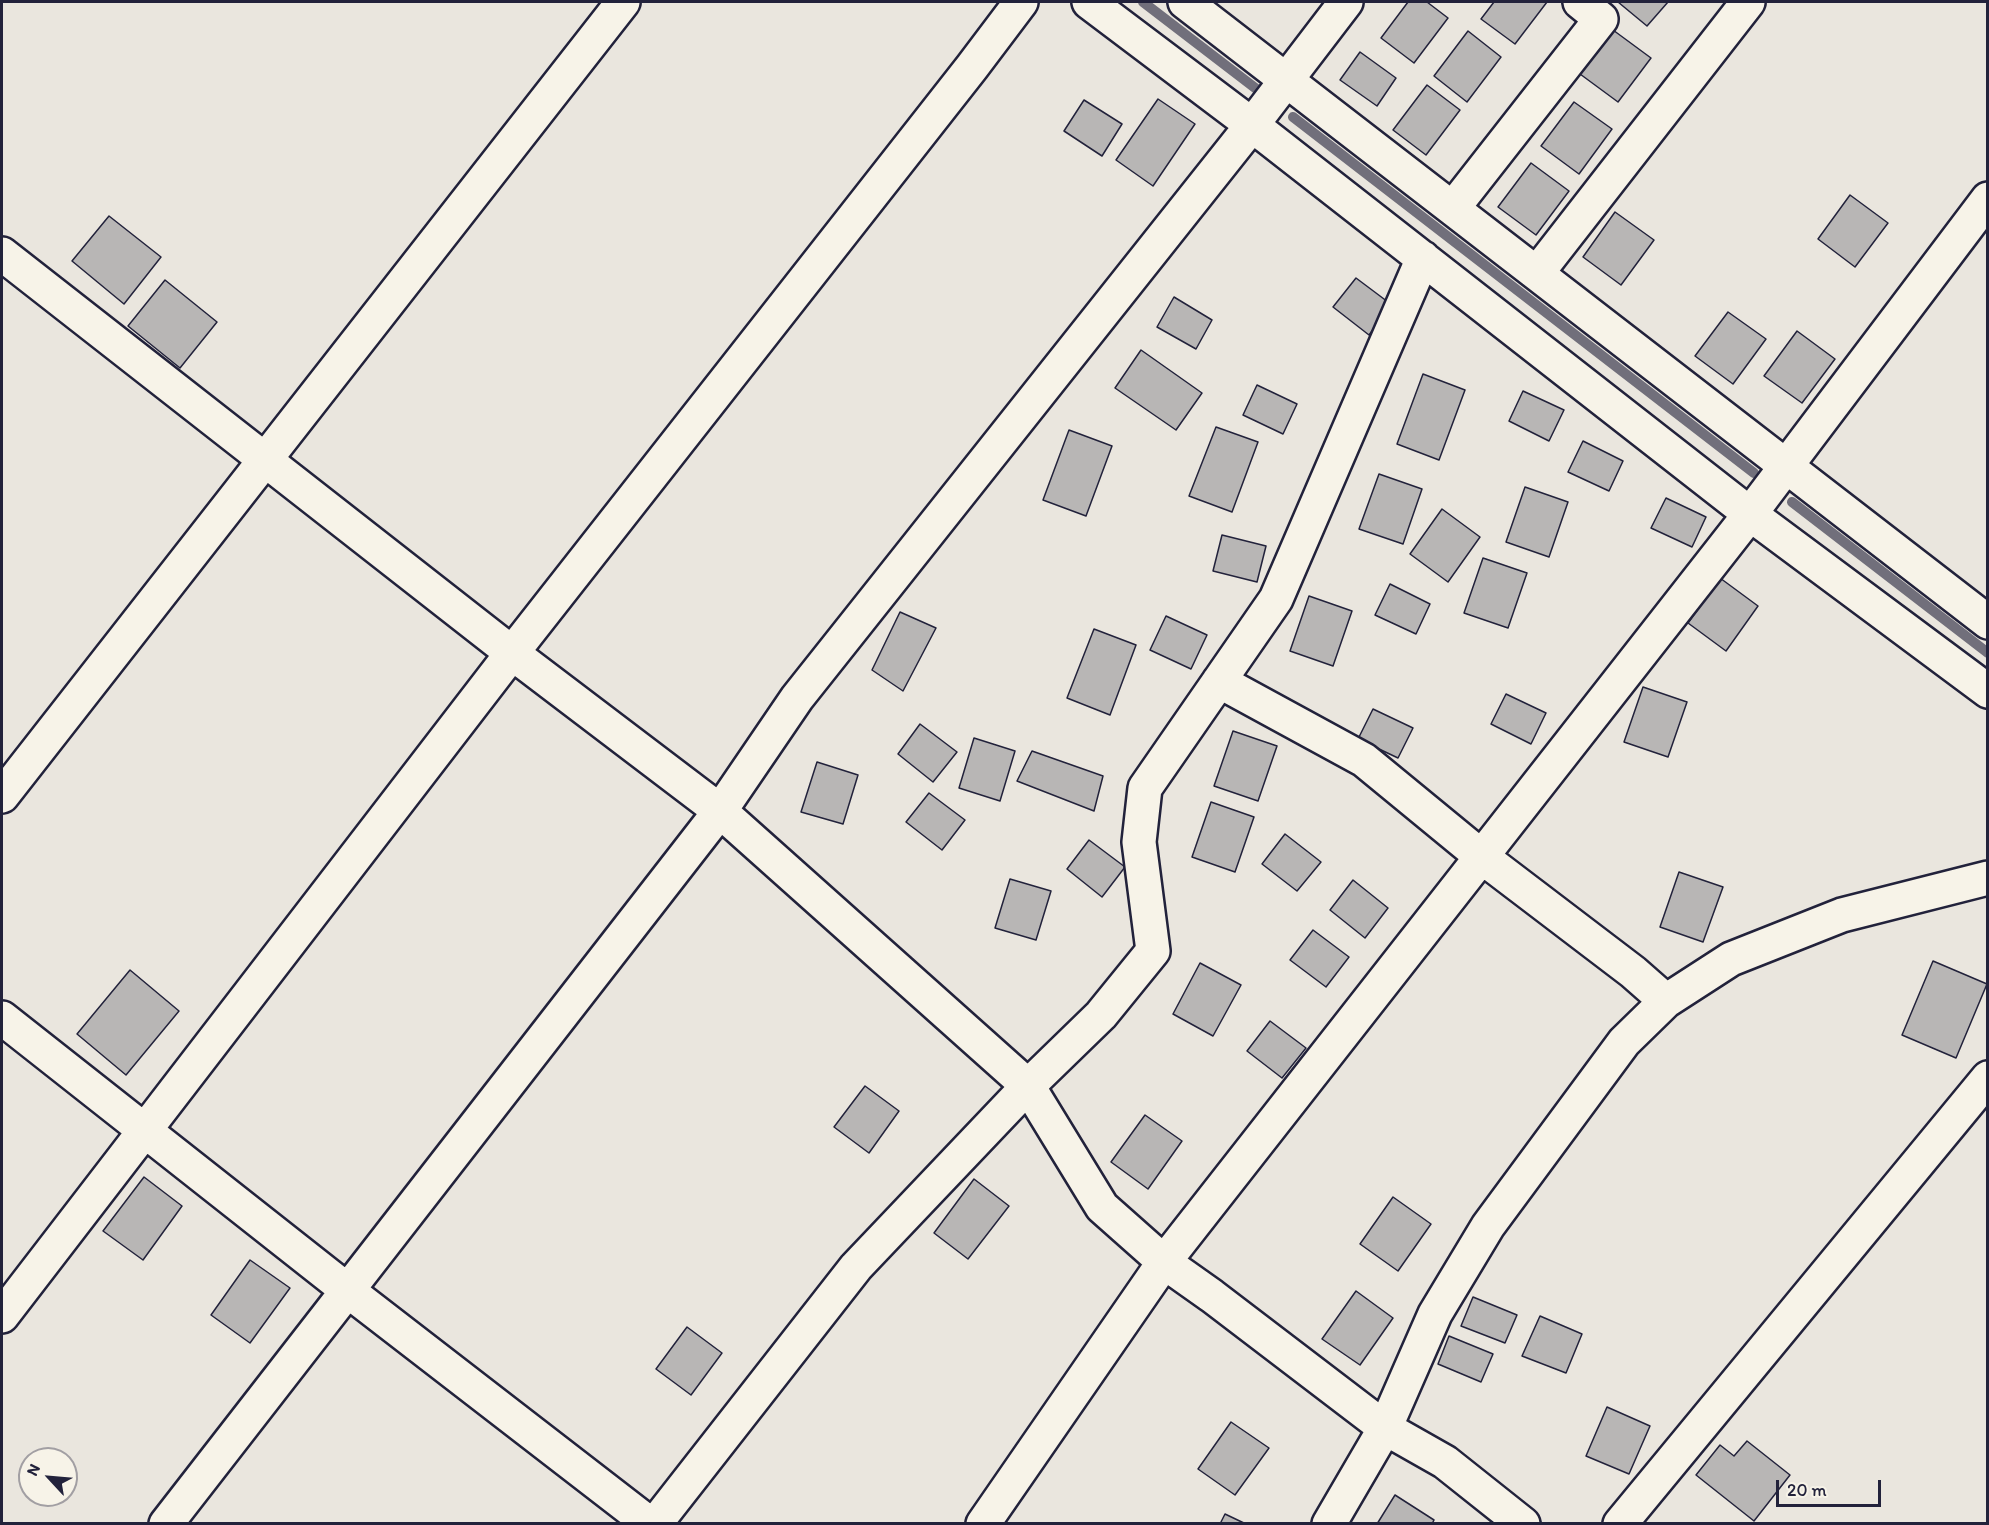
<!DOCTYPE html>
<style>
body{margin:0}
#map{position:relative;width:1989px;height:1525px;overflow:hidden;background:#eae6de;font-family:Itim,sans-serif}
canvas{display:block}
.frame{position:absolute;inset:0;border:3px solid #22223b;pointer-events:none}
.north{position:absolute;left:18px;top:1447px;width:60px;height:60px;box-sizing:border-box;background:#f7f3e8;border:2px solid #a29fa3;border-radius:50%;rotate:296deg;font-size:16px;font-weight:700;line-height:24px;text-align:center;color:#22223b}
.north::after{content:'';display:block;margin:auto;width:21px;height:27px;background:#22223b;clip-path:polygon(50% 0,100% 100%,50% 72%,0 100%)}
.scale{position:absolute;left:1776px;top:1480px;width:105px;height:27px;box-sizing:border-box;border:3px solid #22223b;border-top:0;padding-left:8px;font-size:18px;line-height:21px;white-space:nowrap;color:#22223b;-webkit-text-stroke:4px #f7f3e8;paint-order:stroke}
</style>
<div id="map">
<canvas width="1989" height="1525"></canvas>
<div class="frame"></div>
<div class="north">N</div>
<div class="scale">20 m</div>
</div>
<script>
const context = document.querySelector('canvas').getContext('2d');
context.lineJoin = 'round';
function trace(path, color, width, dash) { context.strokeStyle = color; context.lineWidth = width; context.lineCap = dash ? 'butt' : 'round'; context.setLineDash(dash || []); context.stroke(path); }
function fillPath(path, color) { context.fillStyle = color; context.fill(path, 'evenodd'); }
const stream = new Path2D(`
 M1143,2L1263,94
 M1293,117L1754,473
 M1792,502L1988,653`);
const building = new Path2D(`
 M1408,2H1427L1448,18L1414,63L1381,38Z
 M1494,2H1547L1515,44L1481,19Z
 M1618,2H1668L1647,26Z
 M1613,30L1651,58L1618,102L1580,74Z
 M1468,31L1501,57L1467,102L1434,76Z
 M1360,52L1396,78L1377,106L1340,80Z
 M1427,85L1460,110L1426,155L1393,130Z
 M1158,99L1195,124L1153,186L1116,160Z
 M1084,100L1122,124L1102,156L1064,131Z
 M1574,102L1612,129L1579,174L1541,146Z
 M1531,163L1569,191L1536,235L1498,207Z
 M1850,195L1888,223L1855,267L1818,239Z
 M1615,212L1654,240L1621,285L1583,257Z
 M109,216L161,257L124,304L72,261Z
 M1356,278L1392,305L1369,335L1333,307Z
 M165,280L217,322L180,368L128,326Z
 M1174,297L1212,320L1196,349L1157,327Z
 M1728,312L1766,339L1733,384L1695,356Z
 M1797,331L1835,359L1802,403L1764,376Z
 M1141,350L1202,393L1176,430L1115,388Z
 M1423,374L1465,390L1439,460L1397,444Z
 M1257,385L1297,404L1283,434L1243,415Z
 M1523,391L1564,410L1549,441L1509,421Z
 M1216,427L1258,442L1232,512L1189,496Z
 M1069,430L1112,446L1086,516L1043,500Z
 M1583,441L1623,461L1609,491L1568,472Z
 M1379,474L1422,489L1403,544L1359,529Z
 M1525,487L1568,502L1549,557L1506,542Z
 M1666,498L1706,517L1692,547L1651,528Z
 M1442,509L1480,537L1448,582L1410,554Z
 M1222,535L1266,546L1257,582L1213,571Z
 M1483,558L1527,573L1508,628L1464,613Z
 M1720,578L1758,606L1726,651L1688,623Z
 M1390,584L1430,604L1416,634L1375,615Z
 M1309,596L1352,611L1333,666L1290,651Z
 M900,612L936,628L903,691L872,670Z
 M1166,616L1207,635L1191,669L1150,650Z
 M1094,629L1136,645L1110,715L1067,698Z
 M1643,687L1687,702L1668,757L1624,742Z
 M1506,694L1546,713L1531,744L1491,724Z
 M1373,709L1413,728L1398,758L1358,739Z
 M920,724L957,752L933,782L898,754Z
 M1233,731L1277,746L1258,801L1214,786Z
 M974,738L1015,751L1000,801L959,788Z
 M1032,751L1103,776L1094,811L1017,781Z
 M817,762L858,775L843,824L801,812Z
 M929,793L965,820L942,850L906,822Z
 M1211,802L1254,817L1235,872L1192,857Z
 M1285,834L1321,862L1297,891L1262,864Z
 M1089,840L1125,867L1102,897L1067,869Z
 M1679,872L1723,887L1703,942L1660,927Z
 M1010,879L1051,891L1036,940L995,928Z
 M1353,880L1388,908L1365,938L1330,910Z
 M1313,930L1349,957L1326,987L1290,960Z
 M1933,961L1987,984L1956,1058L1902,1035Z
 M1200,963L1241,985L1213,1036L1173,1014Z
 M130,970L179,1011L126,1075L77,1034Z
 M1270,1021L1306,1048L1282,1078L1247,1051Z
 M865,1086L899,1111L869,1153L834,1127Z
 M1145,1115L1182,1141L1148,1189L1111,1162Z
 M144,1177L182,1206L143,1260L103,1231Z
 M974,1179L1009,1206L968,1259L934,1233Z
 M1393,1197L1431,1224L1398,1271L1360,1244Z
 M250,1260L290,1288L250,1343L211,1315Z
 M1356,1291L1393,1318L1360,1365L1322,1339Z
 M1473,1297L1517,1315L1505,1343L1461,1326Z
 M1540,1316L1582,1334L1566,1373L1522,1356Z
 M687,1327L722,1353L691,1395L656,1369Z
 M1449,1336L1493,1354L1481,1382L1438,1364Z
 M1607,1407L1650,1426L1629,1474L1586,1456Z
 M1231,1422L1269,1448L1235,1495L1198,1469Z
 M1747,1441L1790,1475L1754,1521L1696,1475L1720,1445L1734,1456Z
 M1395,1495L1434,1520L1432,1524H1377Z
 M1225,1514L1246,1524H1220Z`);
const minor = new Path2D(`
 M1089,2L1252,125L1750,514L1988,691
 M1185,2L1988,622
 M1453,208L1601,19L1580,2
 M2,254L512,653L720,811L1028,1086L1102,1207L1164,1262L1212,1296L1385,1428L1445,1462L1523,1524
 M1537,273L1748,2
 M1219,681L1364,760L1482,857L1633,972L1666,1001
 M2,796L623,2
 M2,1018L347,1290L650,1524
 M2,1316L512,653L972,67L1021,2
 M166,1524L720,811L797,698L1252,125L1346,2
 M655,1524L856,1267L1028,1086L1101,1015L1153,951L1139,842L1145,788L1276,599L1423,258
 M983,1524L1164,1262L1750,514L1988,199
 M1329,1524L1385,1428L1435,1314L1488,1226L1624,1042L1666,1001L1731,959L1842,915L1988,878
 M1620,1524L1988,1078`);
trace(stream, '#716f7b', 10);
fillPath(building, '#b8b6b5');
trace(building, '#22223b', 1.5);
trace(minor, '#22223b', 38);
trace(minor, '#f7f3e8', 33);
</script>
